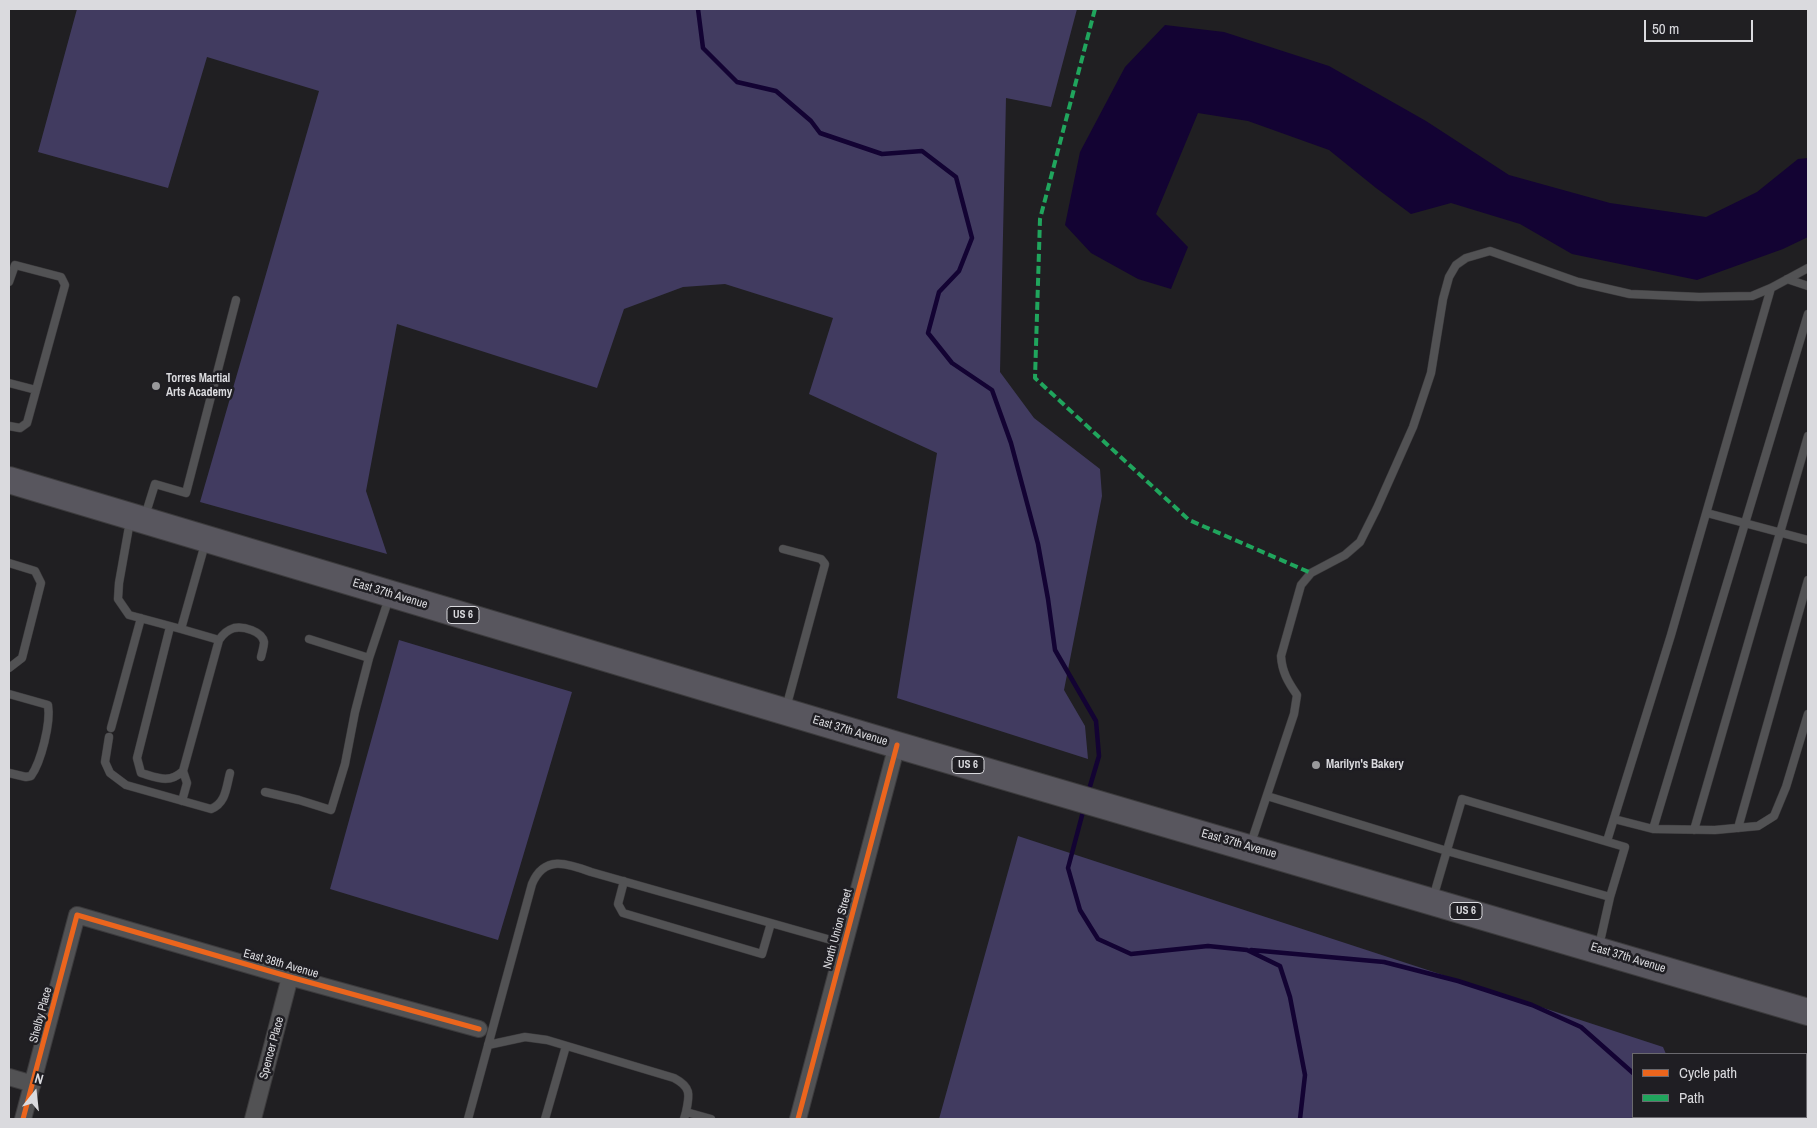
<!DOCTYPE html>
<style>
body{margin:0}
#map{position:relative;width:1817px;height:1128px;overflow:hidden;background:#201f22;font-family:"Archivo Narrow",sans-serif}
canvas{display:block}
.frame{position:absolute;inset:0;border:10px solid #dadade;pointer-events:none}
.legend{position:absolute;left:1632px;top:1053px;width:175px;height:65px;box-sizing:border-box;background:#1f1e23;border:1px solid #6a696e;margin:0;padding:6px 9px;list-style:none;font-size:15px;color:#dadade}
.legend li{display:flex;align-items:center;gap:10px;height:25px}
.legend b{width:25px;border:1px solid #6a696e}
.north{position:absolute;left:10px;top:1068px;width:50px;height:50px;-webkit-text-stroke:4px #1f1e23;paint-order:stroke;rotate:16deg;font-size:14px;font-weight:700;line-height:20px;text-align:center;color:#dadade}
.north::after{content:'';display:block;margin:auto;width:18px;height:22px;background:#dadade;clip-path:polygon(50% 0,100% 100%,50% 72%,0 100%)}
.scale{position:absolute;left:1644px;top:20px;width:109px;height:22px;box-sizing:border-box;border:2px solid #dadade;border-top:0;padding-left:6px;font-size:15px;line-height:18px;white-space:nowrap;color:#dadade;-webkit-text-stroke:4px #1f1e23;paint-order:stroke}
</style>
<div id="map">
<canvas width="1817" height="1128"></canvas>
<div class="frame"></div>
<ul class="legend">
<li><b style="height:6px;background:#eb651d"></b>Cycle path</li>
<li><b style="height:6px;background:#20a55d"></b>Path</li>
</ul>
<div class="north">N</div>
<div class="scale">50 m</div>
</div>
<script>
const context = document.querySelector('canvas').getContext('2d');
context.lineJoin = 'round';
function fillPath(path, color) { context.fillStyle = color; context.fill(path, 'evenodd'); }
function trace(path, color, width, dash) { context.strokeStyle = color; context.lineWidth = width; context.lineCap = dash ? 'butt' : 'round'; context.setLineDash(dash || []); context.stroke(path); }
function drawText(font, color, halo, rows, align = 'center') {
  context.font = font + ' "Archivo Narrow",sans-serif'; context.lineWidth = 5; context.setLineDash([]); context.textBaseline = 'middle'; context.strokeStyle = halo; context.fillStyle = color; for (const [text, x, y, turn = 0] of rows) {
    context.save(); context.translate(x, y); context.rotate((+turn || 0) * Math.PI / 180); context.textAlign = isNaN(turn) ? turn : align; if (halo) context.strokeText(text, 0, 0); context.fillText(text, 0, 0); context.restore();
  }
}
const green = new Path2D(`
 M77,9H1077L1051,107L1006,98L1000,372L1034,418L1100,469L1102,496L1064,690L1085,726L1088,759L897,698L937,453L809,394L833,318L725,284L683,287L624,309L597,388L397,324L366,491L387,554L200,502L319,91L207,57L168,188L38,152Z
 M399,640L572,692L498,940L330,889Z
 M1018,836L1663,1047L1666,1054H1633V1117H1694L1695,1119H939Z`);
const water = new Path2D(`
 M1165,25L1224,32L1329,66L1426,121L1509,175L1610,203L1706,217L1757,192L1798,159L1808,158V237L1783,249L1697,280L1572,254L1520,224L1451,203L1411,214L1376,188L1329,150L1248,121L1198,113L1156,214L1188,247L1171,289L1138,279L1091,253L1065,225L1080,152L1125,67Z`);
const stream = new Path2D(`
 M698,9L703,48L737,82L776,91L811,121L820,133L882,154L922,151L956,177L972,238L959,271L939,292L928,333L952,363L992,390L1011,443L1038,544L1048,599L1055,650L1096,721L1099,756L1088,793
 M1084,808L1068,868L1080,910L1098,939L1131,954L1208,946L1247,950L1280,966L1290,997L1305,1075L1300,1119
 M1251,950L1384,962L1458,981L1532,1005L1581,1027L1633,1073
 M1681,1117L1684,1119`);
const service = new Path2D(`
 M1787,279L1808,286
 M9,282L15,265L61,277L65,285L27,423L20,428L9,426
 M9,383L36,390
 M1707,513L1808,540
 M145,516L155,484L186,493L236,300
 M130,521L119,583L118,599L129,615L181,629L205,544
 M783,549L821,559L825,564L786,708
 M9,563L35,571L41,583L22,658L9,668
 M170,627L137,758L141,773C158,778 169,784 183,771L219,640C223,634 227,630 234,628C243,626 262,631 264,642C264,646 262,653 261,657
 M181,629L219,640
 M309,639L369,658
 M9,694L48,705C51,723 41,762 31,776L26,777L9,773
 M111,728L141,618
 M109,737L105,762L110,773L126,785L211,809C226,803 226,788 230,773
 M265,792L299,800L331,810L345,764L355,712L369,658L389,598
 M1267,796L1447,851L1610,897L1625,847L1462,799L1433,898
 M182,801L187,783L183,771
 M1614,819L1653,829L1715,830L1758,826L1774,816L1786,787L1808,714
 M1738,828L1808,580
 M1653,829L1808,314
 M1694,830L1808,436
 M1607,841L1671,635L1771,288
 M1250,846L1294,714L1297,695C1288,682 1282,672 1281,656L1301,585L1311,573L1345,555L1360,542L1377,508L1413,427L1431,373L1443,299L1449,277L1456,265L1466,258L1490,251L1578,282L1630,294L1699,297L1752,296L1771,288L1808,268
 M624,881L618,904L623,913L762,954L771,923
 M1599,946L1610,897
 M488,1045L525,1037L547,1040L674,1078C691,1087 690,1094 686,1112
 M468,1119L532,884C544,855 567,863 591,872L845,944
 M545,1119L566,1046
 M684,1119L686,1112L711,1119`);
const minor = new Path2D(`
 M9,1077L33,1084
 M23,1119L77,915L290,977L479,1029
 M253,1119L290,977
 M798,1119L897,745`);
const primary = new Path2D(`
 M9,480L897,745L1808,1012`);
const quiet = new Path2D(`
 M1095,9L1040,219L1035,378L1189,520L1311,573`);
const cycleway = new Path2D(`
 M23,1119L77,915L290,977L479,1029
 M798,1119L897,745`);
const markers = [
 [156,386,5,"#99999c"],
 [1316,765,5,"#99999c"]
];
const shields = [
 [463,615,32],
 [968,765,32],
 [1466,911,32]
];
const shieldNames = [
 ["US 6",463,615],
 ["US 6",968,765],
 ["US 6",1466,911]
];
const poiNames = [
 ["Torres Martial",166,379],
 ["Arts Academy",166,393],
 ["Marilyn's Bakery",1326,765]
];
const streetNames = [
 ["East 37th Avenue",390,594,17],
 ["East 37th Avenue",850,731,17],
 ["East 37th Avenue",1239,844,16],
 ["North Union Street",838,929,-75],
 ["East 37th Avenue",1628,958,17],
 ["East 38th Avenue",281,964,16],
 ["Shelby Place",41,1015,-75],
 ["Spencer Place",272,1048,-75]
];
fillPath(green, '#413b60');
fillPath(water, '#130333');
trace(stream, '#130333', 4.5);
trace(service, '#3c3b3d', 9);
trace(minor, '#3c3b3d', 18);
trace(primary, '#3c3b3d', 28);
trace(service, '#525254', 8);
trace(minor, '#525254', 16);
trace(primary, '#58565e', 26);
trace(quiet, '#20a55d', 4, [8, 4]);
trace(cycleway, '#eb651d', 5);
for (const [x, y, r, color] of markers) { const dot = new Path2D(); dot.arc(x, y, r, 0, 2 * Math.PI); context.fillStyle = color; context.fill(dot); trace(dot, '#1f1e23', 2); }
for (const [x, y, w] of shields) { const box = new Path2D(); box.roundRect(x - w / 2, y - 8.5, w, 17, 4); context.fillStyle = '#1f1e23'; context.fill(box); trace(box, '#dadade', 1); }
drawText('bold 11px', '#dadade', null, shieldNames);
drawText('bold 12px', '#dadade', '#1f1e23', poiNames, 'left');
drawText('12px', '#dadade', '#1f1e23', streetNames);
</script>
